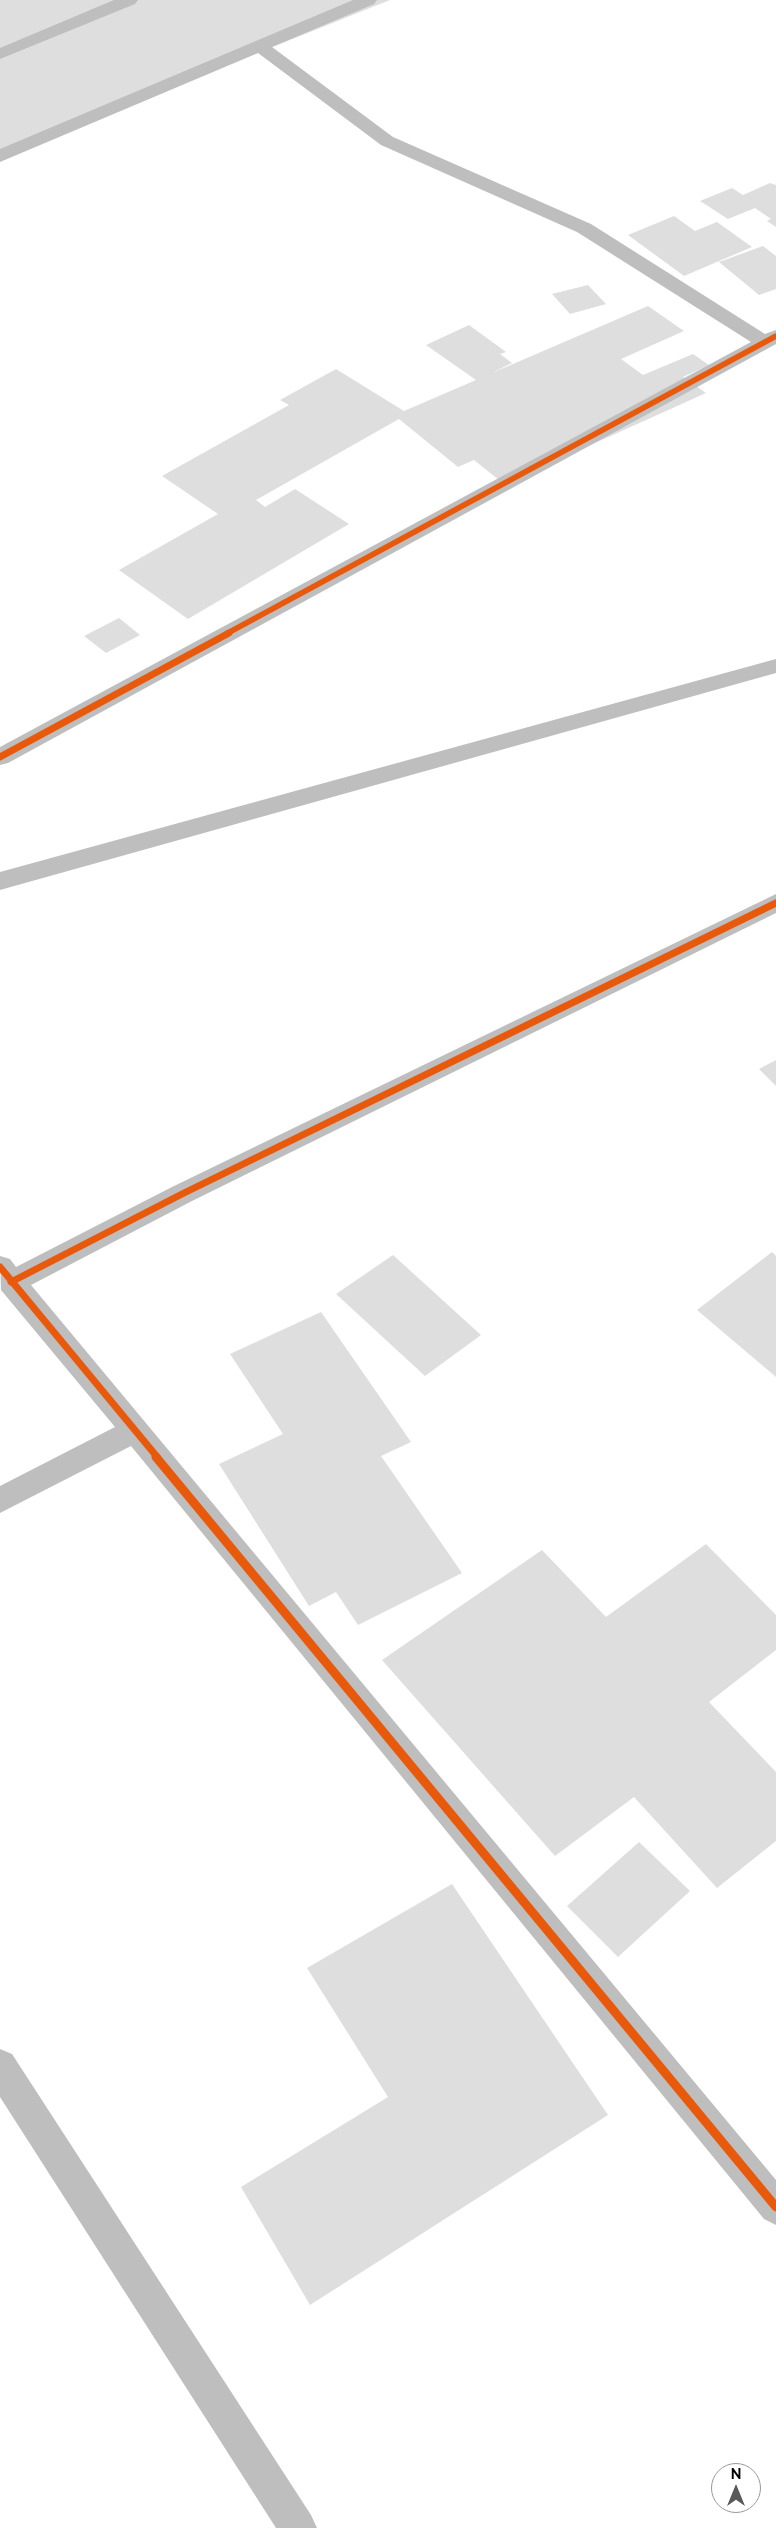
<!DOCTYPE html>
<style>
body{margin:0}
#map{position:relative;width:776px;height:2528px;overflow:hidden;background:#fff;font-family:Raleway,sans-serif}
canvas{display:block}
.north{position:absolute;left:711px;top:2463px;width:50px;height:50px;box-sizing:border-box;background:#fff;border:1px solid #999;border-radius:50%;rotate:0deg;font-size:14px;font-weight:700;line-height:20px;text-align:center;color:#000}
.north::after{content:'';display:block;margin:auto;width:18px;height:22px;background:#595959;clip-path:polygon(50% 0,100% 100%,50% 72%,0 100%)}
</style>
<div id="map">
<canvas width="776" height="2528"></canvas>
<div class="north">N</div>
</div>
<script>
const context = document.querySelector('canvas').getContext('2d');
context.lineJoin = 'round';
function fillPath(path, color) { context.fillStyle = color; context.fill(path, 'evenodd'); }
function trace(path, color, width, dash) { context.strokeStyle = color; context.lineWidth = width; context.lineCap = dash ? 'butt' : 'round'; context.setLineDash(dash || []); context.stroke(path); }
const building = new Path2D(`
 M0,0H390L0,156Z
 M770,183L776,185V227L767,221L771,219L755,208L728,219L700,201L732,188L743,195Z
 M674,216L695,231L717,222L752,247L684,276L628,235Z
 M763,246L776,256V289L759,295L719,262Z
 M588,285L606,304L570,314L552,294Z
 M648,306L684,331L621,359L643,375L693,354L709,365L683,377L706,393L504,484L474,460L458,467L399,419L256,500L265,507L295,489L349,524L188,619L119,570L218,514L162,476L289,405L280,400L336,369L404,411L476,380L426,345L469,325L506,352L500,354L512,363L492,373Z
 M119,618L140,635L106,653L84,636Z
 M776,1060V1086L759,1069Z
 M772,1252L776,1256V1377L697,1310Z
 M393,1255L481,1335L425,1376L336,1294Z
 M321,1312L411,1442L381,1456L462,1573L358,1625L336,1592L309,1606L219,1464L283,1434L230,1354Z
 M706,1544L776,1615V1650L709,1702L776,1772V1841L717,1888L634,1797L555,1856L382,1660L542,1550L606,1617Z
 M639,1842L690,1891L618,1957L567,1906Z
 M452,1884L608,2115L310,2305L241,2187L388,2097L307,1968Z`);
const minor = new Path2D(`
 M114,0H138L135,4L0,59V48Z
 M353,0H377L374,4L272,47L393,137L591,224L765,334L776,330V344L8,763L0,765V747L751,342L577,232L381,145L258,53L0,162V149Z
 M776,659V673L0,890V872Z
 M776,894V913L192,1201L31,1285L776,2180V2225L764,2219L131,1446L0,1513V1486L115,1427L1,1290L0,1256L10,1259L16,1267L172,1187Z
 M0,2049L12,2054L311,2515L317,2528H276L0,2097Z`);
const cyclewayFar2 = new Path2D(`
 M226,634L776,336`);
const cyclewayFar1 = new Path2D(`
 M0,757L229,633
 M0,1267L158,1458
 M11,1282L182,1194L776,903`);
const cycleway = new Path2D(`
 M156,1457L776,2207`);
fillPath(building, '#dedede');
fillPath(minor, '#bebebe');
trace(cyclewayFar2, '#e8590c', 5.5);
trace(cyclewayFar1, '#e8590c', 7);
trace(cycleway, '#e8590c', 9);
</script>
